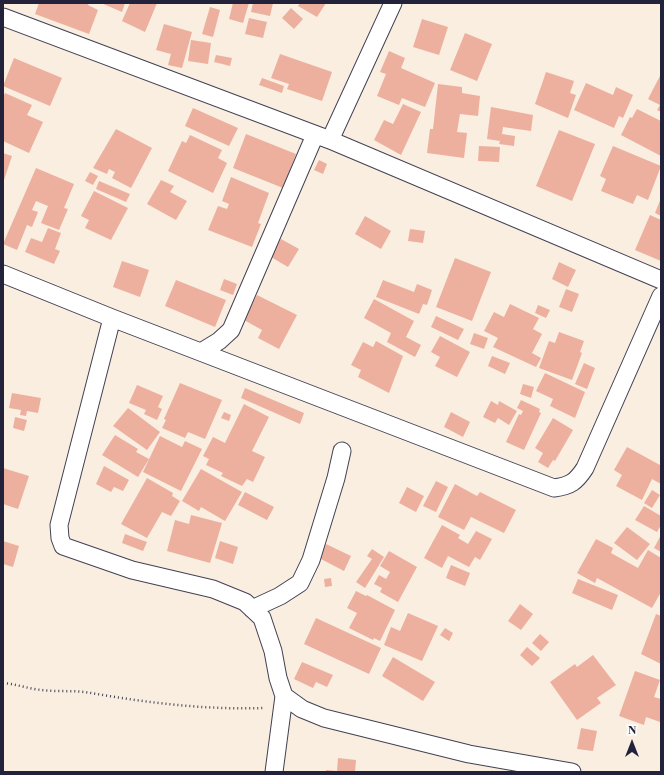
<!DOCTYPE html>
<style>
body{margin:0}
#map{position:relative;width:664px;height:775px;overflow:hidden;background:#f9eee0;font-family:"Libre Bodoni",serif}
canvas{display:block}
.frame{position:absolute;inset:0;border:4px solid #22223b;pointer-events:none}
.north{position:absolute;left:612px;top:723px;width:40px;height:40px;-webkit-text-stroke:3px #fff;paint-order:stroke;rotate:0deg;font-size:11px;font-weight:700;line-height:16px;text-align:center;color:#22223b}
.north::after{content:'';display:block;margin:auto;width:14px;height:18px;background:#22223b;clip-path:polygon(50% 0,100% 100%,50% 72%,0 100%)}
</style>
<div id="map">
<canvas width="664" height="775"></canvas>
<div class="frame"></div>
<div class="north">N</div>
</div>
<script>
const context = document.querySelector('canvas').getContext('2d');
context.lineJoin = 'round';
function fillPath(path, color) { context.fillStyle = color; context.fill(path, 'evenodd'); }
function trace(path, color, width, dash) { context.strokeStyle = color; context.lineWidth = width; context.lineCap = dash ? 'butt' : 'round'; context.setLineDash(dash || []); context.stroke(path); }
const building = new Path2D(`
 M39,3H89L88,5L98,10L89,34L35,14Z
 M101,3H125L122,12Z
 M130,3H157L145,32L122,21Z
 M233,3H249L243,23L229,19Z
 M253,3H273L270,16L251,12Z
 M300,3H326L317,17L298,6Z
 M210,7L220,10L213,37L202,34Z
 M291,8L303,19L294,29L282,18Z
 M249,18L267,22L263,38L245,34Z
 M422,19L448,27L439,55L413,47Z
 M164,24L192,32L182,68L168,65L171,54L156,50Z
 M465,33L492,44L477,81L450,70Z
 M191,40L211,43L208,64L188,61Z
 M389,51L405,58L401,68L435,83L425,107L402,98L399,105L377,96L386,74L380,72Z
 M280,54L332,72L322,101L287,89L289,84L271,78Z
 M216,55L232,58L230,66L214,62Z
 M14,58L62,78L50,106L3,86Z
 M546,72L574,81L570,93L576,95L568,118L535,104Z
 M661,74V112L657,110L660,105L648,99Z
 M262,78L284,86L282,93L259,85Z
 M586,83L613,95L616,87L633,95L623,118L619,116L614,128L574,110Z
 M438,84L462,87V93L480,96L478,116L460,114L457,132L467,133L464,158L427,153L430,129H433Z
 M5,93L32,105L27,115L43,122L29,153L3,141V97Z
 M403,104L421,112L401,155L374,140L384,120L393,124Z
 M491,107L533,115L531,131L503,127L502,134L515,136L514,146L499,144L500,141L487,139Z
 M193,108L238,128L229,146L185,126Z
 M637,109L661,121V156L621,135L630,117L632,118Z
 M116,129L152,148L131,188L112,178L115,172L109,169L107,174L93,168Z
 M559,130L595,144L572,201L536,186Z
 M246,134L296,154L283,188L233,168Z
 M190,135L222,150L218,158L227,163L213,193L168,171L182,141L186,143Z
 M479,146L500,147L499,162L478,161Z
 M613,146L661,166L648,200L637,195L633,204L601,191L606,179L600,176Z
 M3,153L12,156L3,183Z
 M319,160L327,164L323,174L314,170Z
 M36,168L74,184L64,208L68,209L59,230L41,223L48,206L36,201L32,210L38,212L32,227L27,225L17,250L3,244Z
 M90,172L98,176L93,185L85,181Z
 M231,177L269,193L258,223L261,224L252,247L208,230L218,206L227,209L229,204L222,201Z
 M161,180L174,186L170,192L187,201L176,220L147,204Z
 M99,181L130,194L126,202L96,189Z
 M94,191L128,208L111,240L85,228L89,220L81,216Z
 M661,198V216L655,213Z
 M650,215L661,220V261L635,250Z
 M365,216L391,231L381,249L355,234Z
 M48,228L61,233L55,249L60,251L54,264L25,252L31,238L42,242Z
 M410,229L425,231L423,243L408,241Z
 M281,239L299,249L288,267L271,257Z
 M455,258L491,272L472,321L436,307Z
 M122,261L149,270L140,297L113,287Z
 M559,262L576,270L568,287L552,279Z
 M224,279L237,284L233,295L220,290Z
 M176,280L226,300L215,327L165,306Z
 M383,280L414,292L417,284L432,290L427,305L423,304L419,314L376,297Z
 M566,289L579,294L572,312L559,307Z
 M257,295L297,315L279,349L258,338L262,330L244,320Z
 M374,299L414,321L406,337L421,345L415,357L387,342L391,333L364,318Z
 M510,304L539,318L533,329L542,334L532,353L541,358L536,367L493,347L498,338L484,331L494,312L504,317Z
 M538,305L550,310L546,318L535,313Z
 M436,316L464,329L458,340L431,327Z
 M559,332L584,341L580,352L582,353L572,380L539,368L549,341L555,343Z
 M474,333L488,338L484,349L470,344Z
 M440,336L470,352L457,377L435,366L440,357L431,352Z
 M376,341L403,356L389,393L358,377L361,370L351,365L363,342L373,347Z
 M492,356L510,363L505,374L488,366Z
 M584,363L595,368L587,389L575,384Z
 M545,373L585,392L575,418L550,406L553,399L536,391Z
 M180,383L222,400L205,439L188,432L185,438L162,428L166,420L164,419Z
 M523,384L534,387L531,398L520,394Z
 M137,385L163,396L158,407L162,409L157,420L144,414L146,410L129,403Z
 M245,388L304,413L300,424L241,398Z
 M12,393L41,398L38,413L27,411L26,416L20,415L21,410L9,408Z
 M521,400L540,409L539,412L541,413L524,450L506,442L519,414L521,415L523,411L517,408Z
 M491,401L498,405L499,401L517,411L509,425L498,418L495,423L483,417Z
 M244,404L269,417L252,451L265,457L253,482L247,479L242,486L221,476L223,473L206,465L209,459L203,456L213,437L225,443Z
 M128,408L160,432L147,450L113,426Z
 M224,412L231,415L229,421L221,418Z
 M451,412L470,422L463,437L444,427Z
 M15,417L27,420L24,431L13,428Z
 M553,418L573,430L555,461L553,460L548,468L538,462L543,453L535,448Z
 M115,435L138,449L136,452L149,459L138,477L102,455Z
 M160,436L182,447L185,441L202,449L181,491L143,472Z
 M627,447L660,465L661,484L652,479L642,500L616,486L622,475L614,470Z
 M104,466L129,480L123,491L114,487L111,492L96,484Z
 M3,468L29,476L18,509L3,504Z
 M201,469L242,492L225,521L201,507L199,511L182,501Z
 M147,478L173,493L172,496L180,501L171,516L162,512L147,538L121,524Z
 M436,481L448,487L436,512L423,506Z
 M455,484L477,496L480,492L516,510L504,533L471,517L464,530L438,517Z
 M407,487L424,496L416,512L399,503Z
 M652,490L660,495L652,508L644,503Z
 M245,492L274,507L267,520L238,505Z
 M644,506L661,516V525L657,532L635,520Z
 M191,515L222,523L210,563L167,551L175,520L189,524Z
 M442,525L460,535L458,538L468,544L476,531L492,539L480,560L475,557L469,567L448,556L442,568L424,558Z
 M627,527L650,544L637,560L614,543Z
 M125,534L147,542L143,551L122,543Z
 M661,535V552L654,548Z
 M596,539L613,548L611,553L638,568L648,550L661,558V592L652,608L597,578L595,583L577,573Z
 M3,541L19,546L13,567L3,564Z
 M220,541L238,547L233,564L215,558Z
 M326,544L351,556L344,571L319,558Z
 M372,549L384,557L365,588L356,582L372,559L367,556Z
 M389,551L417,567L398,602L380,592L382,588L374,584L379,575L386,579L390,572L380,566Z
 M451,565L470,573L465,586L446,578Z
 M331,578L332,586L325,587L324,579Z
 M578,579L618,595L612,610L572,593Z
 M356,591L366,596L367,595L395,610L380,641L374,638L373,640L349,628L357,613L347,608Z
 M520,604L533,614L521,630L508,621Z
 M408,613L438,626L422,661L384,645L391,627L400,631Z
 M656,614L661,616V664L641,654Z
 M316,618L381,648L369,674L304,644Z
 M445,628L453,633L449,641L440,635Z
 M540,634L549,642L541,651L532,643Z
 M527,647L540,658L532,666L520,655Z
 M593,655L616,685L597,698L601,703L577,720L550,682L575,664L577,667Z
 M393,657L435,682L423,701L382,676Z
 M302,662L333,675L327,687L316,682L313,688L294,679Z
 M635,671L660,680L654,697L661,699L660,722L646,717L644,725L619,716Z
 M581,728L597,731L593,751L577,749Z
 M338,758L356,760L355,772H326V770L337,771Z`);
const path = new Path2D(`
 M3,683C16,684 29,689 42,690C58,692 75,690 91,693C149,703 206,710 265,708`);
const minor = new Path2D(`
 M3,17L330,140L661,280
 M330,140L393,3
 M3,274L112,318L554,488C570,486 576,482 585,468L661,296
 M112,318L59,525L60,538L63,546L132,570L213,589L245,602L262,618L273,651L278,678L284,696L302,709L324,718L469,754L572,772
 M201,352L219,341L231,330L315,135
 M252,609L280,596L300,583L311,560L336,478L342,451
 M274,772L284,696`);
fillPath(building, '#edb09f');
trace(minor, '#424154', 19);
trace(path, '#424154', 2.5, [1, 3]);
trace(minor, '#fff', 17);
</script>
